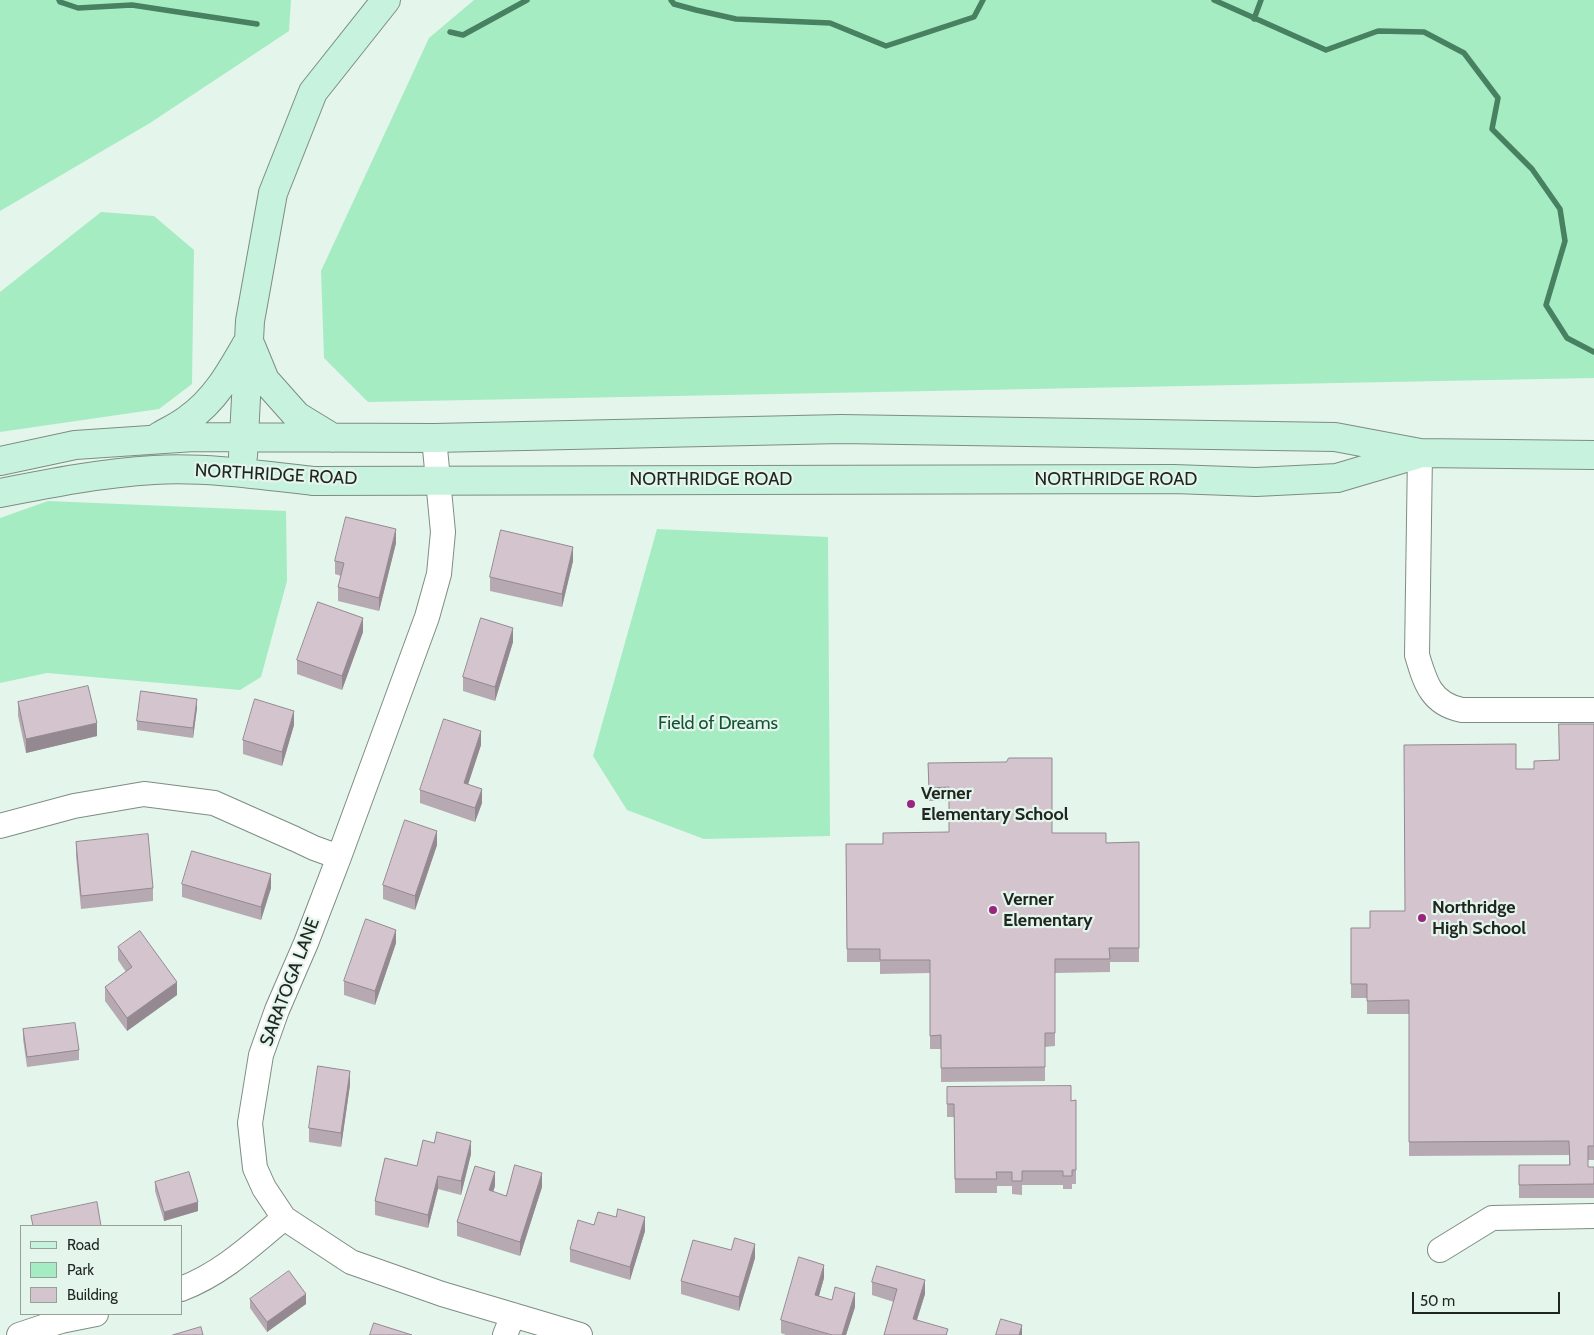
<!DOCTYPE html>
<style>
body{margin:0}
#map{position:relative;width:1594px;height:1335px;overflow:hidden;background:#e4f5eb;font-family:Cabin,sans-serif}
canvas{display:block}
.legend{position:absolute;left:20px;top:1225px;width:162px;height:90px;box-sizing:border-box;background:#e4f5eb;border:1px solid #95a29a;margin:0;padding:6px 9px;list-style:none;font-size:15px;color:#1f2521}
.legend li{display:flex;align-items:center;gap:10px;height:25px}
.legend b{width:25px;border:1px solid #95a29a}
.scale{position:absolute;left:1412px;top:1292px;width:148px;height:22px;box-sizing:border-box;border:2px solid #1f2521;border-top:0;padding-left:6px;font-size:15px;line-height:18px;white-space:nowrap;color:#1f2521;-webkit-text-stroke:4px #e4f5eb;paint-order:stroke}
</style>
<div id="map">
<canvas width="1594" height="1335"></canvas>
<ul class="legend">
<li><b style="height:6px;background:#c7f2dd"></b>Road</li>
<li><b style="height:14px;background:#a6ecc3"></b>Park</li>
<li><b style="height:14px;background:#d4c4ce"></b>Building</li>
</ul>
<div class="scale">50 m</div>
</div>
<script>
const context = document.querySelector('canvas').getContext('2d');
context.lineJoin = 'round';
function fillPath(path, color) { context.fillStyle = color; context.fill(path, 'evenodd'); }
function trace(path, color, width, dash) { context.strokeStyle = color; context.lineWidth = width; context.lineCap = dash ? 'butt' : 'round'; context.setLineDash(dash || []); context.stroke(path); }
function drawText(font, color, halo, rows, align = 'center') {
  context.font = font + ' Cabin,sans-serif'; context.lineWidth = 4.5; context.setLineDash([]); context.textBaseline = 'middle'; context.strokeStyle = halo; context.fillStyle = color; for (const [text, x, y, turn = 0] of rows) {
    context.save(); context.translate(x, y); context.rotate((+turn || 0) * Math.PI / 180); context.textAlign = isNaN(turn) ? turn : align; if (halo) context.strokeText(text, 0, 0); context.fillText(text, 0, 0); context.restore();
  }
}
const green = new Path2D(`
 M0,0H291L289,31L150,123L0,211Z
 M474,0H1594V378L368,402L324,358L321,271L429,38Z
 M101,212L154,216L194,250L192,384L159,409L0,432V292Z
 M48,501L286,511L287,581L261,677L240,690L47,673L0,683V518Z
 M657,529L828,537L830,836L704,839L627,810L593,756Z`);
const stream = new Path2D(`
 M59,0L60,2L78,8L132,5L257,24
 M671,0L674,4L696,10L736,19L830,23L886,46L974,17L983,0
 M1214,0L1326,50L1378,31L1424,32L1464,53L1498,98L1492,129L1532,169L1560,209L1565,241L1546,305L1567,338L1594,352
 M1254,19L1261,0
 M450,32L463,35L527,0`);
const street = new Path2D(`
 M434,438L443,532L439,574L427,617L339,857L306,943L277,1010L261,1055L250,1123L255,1168L264,1188L284,1218L351,1262L442,1294L580,1335
 M1420,453L1417,655C1425,682 1431,704 1462,710H1594
 M0,826L74,806L144,794L214,803L295,839L314,848L339,857
 M1440,1250L1492,1218L1594,1216
 M181,1289C221,1274 252,1245 284,1218
 M19,1335L61,1321L96,1314
 M505,1335L513,1315`);
const secondary = new Path2D(`
 M251,346L265,380L297,416L333,438
 M158,437C168,431 179,426 188,419C215,400 230,373 246,345
 M243,456L250,321L273,193L313,92L386,0
 M0,461L75,445L194,437L434,438L841,429L1335,437L1420,453L1594,455
 M0,493C51,483 102,473 154,470C207,467 261,475 313,481L1174,479L1256,482L1337,478L1415,455`);
const wall = new Path2D(`
 M396,543L379,611L338,601V587L341,576L335,574V561Z
 M573,561L562,607L490,591V577Z
 M363,632L342,690L297,674V660Z
 M513,642L495,701L463,691V677Z
 M18,702L97,736L26,753L18,716Z
 M197,708L193,738L137,730V721Z
 M1594,724V1160H1588V1167H1594V1198H1519V1165H1569V1155L1409,1156V1014H1367V998H1351V928H1370L1405,911L1516,769H1534L1559,760Z
 M294,725L282,766L243,754V740Z
 M481,745L468,784L482,803L475,822L420,803V790Z
 M928,763L1052,833L1106,843L1139,842V962H1110V972L1055,973V1046L1045,1047V1081L941,1082V1049H930V973L880,974V962H847L846,844H883L949,832V801H929Z
 M76,842L153,888V901L81,909L76,856Z
 M437,845L415,910L383,899V885Z
 M182,884L271,888L261,920L182,897Z
 M396,943L375,1005L344,995V981Z
 M118,947L177,995L127,1031L105,1001V987L126,972L118,960Z
 M23,1029L79,1050V1060L27,1067L23,1039Z
 M350,1085L341,1147L309,1142V1128Z
 M947,1087L1071,1101L1076,1100V1184H1072V1189H1063V1185H1022V1195L1012,1194V1186H997V1193H955L954,1117H947Z
 M471,1154L461,1195L438,1189L428,1228L375,1215V1201Z
 M155,1182L198,1211L164,1221L155,1191Z
 M495,1186L493,1192L506,1196L542,1187L520,1256L457,1236V1222Z
 M594,1225L645,1231L630,1280L570,1262V1249Z
 M755,1258L739,1311L681,1294V1281Z
 M824,1278L819,1296L855,1307L846,1335H786L781,1333V1320Z
 M872,1282L925,1294L917,1320L948,1335H884L894,1302L872,1295Z
 M250,1299L306,1304L267,1332L250,1308Z`);
const shadedWall = new Path2D(`
 M396,529V543L379,611V598Z
 M573,547V561L562,607V594Z
 M363,618V632L342,690V676Z
 M513,628V642L495,701V687Z
 M197,699V708L193,738V728Z
 M294,711V725L282,766V752Z
 M97,723V736L26,753V739Z
 M481,731V745L464,797V783Z
 M482,789V803L475,822V808Z
 M437,831V845L415,910V896Z
 M271,874V888L261,920V907Z
 M396,930V943L375,1005V991Z
 M177,982V995L127,1031V1018Z
 M350,1071V1085L341,1147V1133Z
 M471,1141V1154L461,1195V1181Z
 M495,1172V1186L489,1204V1190Z
 M542,1173V1187L520,1256V1242Z
 M438,1176V1189L428,1228V1215Z
 M198,1202V1211L164,1221V1212Z
 M645,1217V1231L630,1280V1267Z
 M755,1244V1258L739,1311V1297Z
 M824,1265V1278L815,1309V1295Z
 M925,1280V1294L913,1332V1319Z
 M855,1293V1307L846,1335H842Z
 M306,1294V1304L267,1332V1322Z
 M1022,1325V1335H1019Z`);
const building = new Path2D(`
 M346,517L396,529L379,598L338,587L344,563L335,561Z
 M501,530L573,547L562,594L490,577Z
 M318,602L363,618L342,676L297,660Z
 M481,618L513,628L495,687L463,677Z
 M88,686L97,723L26,739L18,702Z
 M141,691L197,699L193,728L137,721Z
 M255,699L294,711L282,752L243,740Z
 M444,719L481,731L464,783L482,789L475,808L420,790Z
 M1559,724H1594V1146H1588V1167H1594V1184L1519,1185V1165H1570L1569,1141L1409,1142V1000L1367,1001V984H1351V928H1370V911H1405L1404,745L1516,744V769H1534V761L1559,760Z
 M1009,758H1052V833H1106V843L1139,842V948H1109L1110,959H1055V1033H1045V1067L941,1068V1035L930,1036V960H880V949H847L846,844H883V833L949,832V787L929,788L928,763L1006,762Z
 M405,820L437,831L415,896L383,885Z
 M148,834L153,888L81,896L76,842Z
 M192,851L271,874L261,907L182,884Z
 M366,919L396,930L375,991L344,981Z
 M140,931L177,982L127,1018L105,987L132,967L118,947Z
 M75,1023L79,1050L27,1057L23,1029Z
 M318,1066L350,1071L341,1133L309,1128Z
 M1071,1086V1101L1076,1100V1170H1072V1176H1063V1171H1022V1181H1012V1172H996L997,1179H955L954,1104H947V1087Z
 M437,1132L471,1141L461,1181L438,1176L428,1215L375,1201L385,1158L417,1166L423,1140L434,1143Z
 M515,1165L542,1173L520,1242L457,1222L475,1166L495,1172L489,1190L506,1196Z
 M189,1172L198,1202L164,1212L155,1182Z
 M97,1202L101,1226H33L31,1216Z
 M618,1209L645,1217L630,1267L570,1249L578,1220L594,1225L598,1212L616,1217Z
 M735,1238L755,1244L739,1297L681,1281L693,1240L731,1250Z
 M799,1257L824,1265L815,1295L832,1300L835,1287L855,1293L842,1335H832L781,1320Z
 M877,1266L925,1280L913,1319L948,1329L946,1335H884L897,1289L872,1282Z
 M289,1271L306,1294L267,1322L250,1299Z
 M1001,1319L1022,1325L1019,1335H996Z
 M374,1323L412,1335H370Z
 M201,1327L203,1335H173Z`);
const markers = [
 [911,804,5,"#9a247f"],
 [993,910,5,"#9a247f"],
 [1422,918,5,"#9a247f"]
];
const streetNames = [
 ["NORTHRIDGE ROAD",276,475,3],
 ["NORTHRIDGE ROAD",711,480],
 ["NORTHRIDGE ROAD",1116,480],
 ["SARATOGA LANE",290,982,-69]
];
const parkNames = [
 ["Field of Dreams",718,724]
];
const poiNames = [
 ["Verner",921,794],
 ["Elementary School",921,815],
 ["Verner",1003,900],
 ["Elementary",1003,921],
 ["Northridge",1432,908],
 ["High School",1432,929]
];
fillPath(green, '#a6ecc3');
trace(stream, '#478161', 5.5);
trace(street, '#7d8d83', 26);
trace(secondary, '#7d8d83', 30);
trace(street, '#fff', 24);
trace(secondary, '#c7f2dd', 28);
fillPath(wall, '#b6a9b1');
fillPath(shadedWall, '#948990');
fillPath(building, '#d4c4ce');
trace(building, '#948990', 1);
for (const [x, y, r, color] of markers) { const dot = new Path2D(); dot.arc(x, y, r, 0, 2 * Math.PI); context.fillStyle = color; context.fill(dot); trace(dot, '#e4f5eb', 2); }
drawText('18px', '#1f2521', '#e4f5eb', streetNames);
drawText('18px', '#145235', '#e4f5eb', parkNames);
drawText('bold 18px', '#1f2521', '#e4f5eb', poiNames, 'left');
</script>
